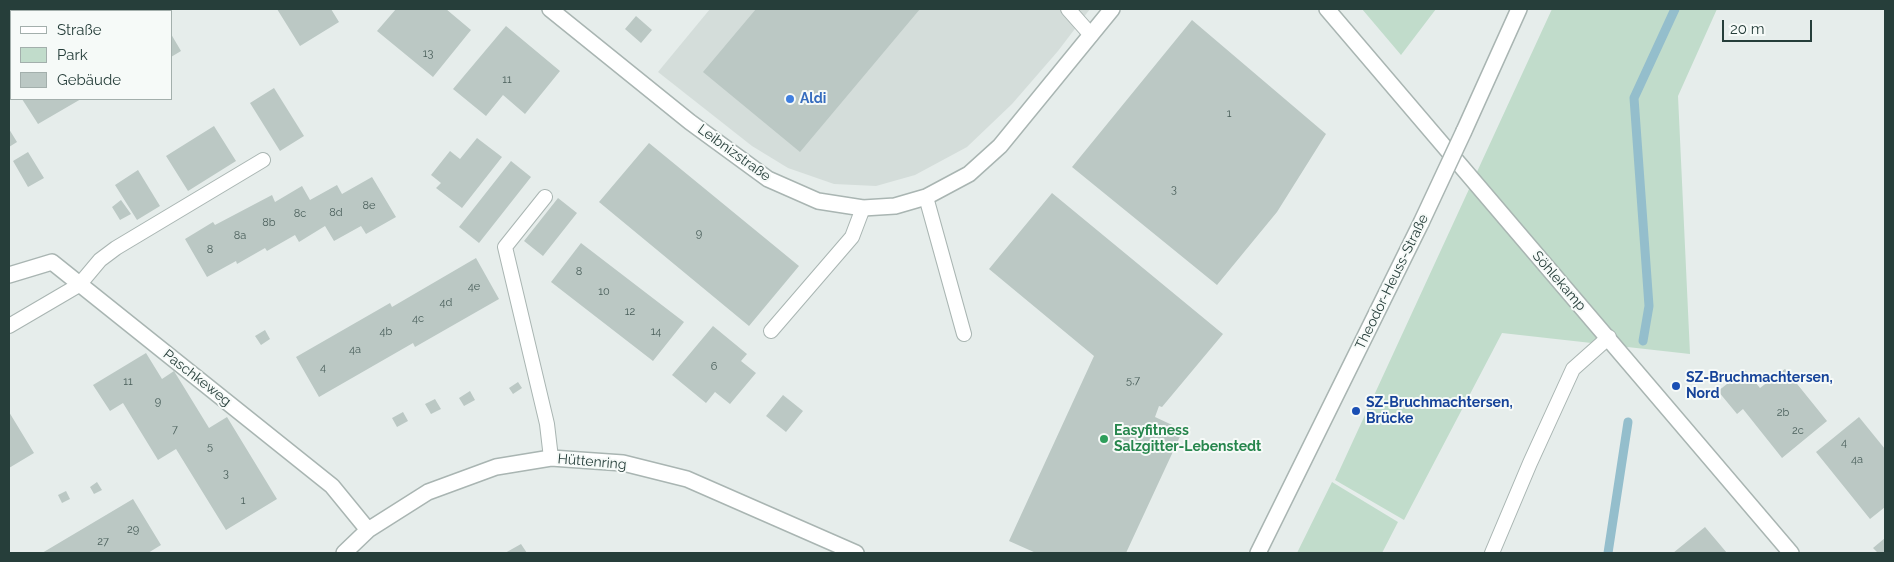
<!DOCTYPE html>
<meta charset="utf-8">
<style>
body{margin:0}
#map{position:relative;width:1894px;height:562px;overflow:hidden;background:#e6edeb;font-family:Raleway,sans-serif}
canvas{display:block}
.frame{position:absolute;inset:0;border:10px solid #263e3a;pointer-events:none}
.legend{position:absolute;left:10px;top:10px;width:162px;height:90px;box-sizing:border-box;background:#f6faf8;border:1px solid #a3afac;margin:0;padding:6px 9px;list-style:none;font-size:15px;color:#263e3a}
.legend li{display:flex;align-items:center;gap:10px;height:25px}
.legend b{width:25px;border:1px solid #a3afac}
.scale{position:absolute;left:1722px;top:20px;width:90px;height:22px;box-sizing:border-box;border:2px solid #263e3a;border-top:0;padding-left:6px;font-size:15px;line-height:18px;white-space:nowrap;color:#263e3a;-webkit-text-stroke:4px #f6faf8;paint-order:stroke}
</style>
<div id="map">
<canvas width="1894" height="562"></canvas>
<div class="frame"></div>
<ul class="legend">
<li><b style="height:6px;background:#fff"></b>Straße</li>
<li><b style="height:14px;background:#c1dccb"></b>Park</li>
<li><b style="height:14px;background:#bbc8c4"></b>Gebäude</li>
</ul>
<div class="scale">20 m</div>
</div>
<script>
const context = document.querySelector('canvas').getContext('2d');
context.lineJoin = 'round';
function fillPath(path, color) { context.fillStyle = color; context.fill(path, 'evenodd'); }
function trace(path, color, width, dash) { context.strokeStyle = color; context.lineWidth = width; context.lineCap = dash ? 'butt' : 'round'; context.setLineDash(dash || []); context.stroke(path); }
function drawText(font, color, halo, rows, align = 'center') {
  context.font = font + ' Raleway,sans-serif'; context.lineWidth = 4; context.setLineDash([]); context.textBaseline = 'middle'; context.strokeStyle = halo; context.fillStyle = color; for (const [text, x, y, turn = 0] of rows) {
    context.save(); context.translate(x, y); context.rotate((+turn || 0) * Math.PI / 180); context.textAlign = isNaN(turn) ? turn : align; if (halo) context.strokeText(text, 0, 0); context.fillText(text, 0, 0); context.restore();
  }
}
const built = new Path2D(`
 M710,9H1090L1058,51L1012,104L967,147L915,175L876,186L834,184L788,168L752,146L658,72Z`);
const green = new Path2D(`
 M1362,9H1436L1401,55Z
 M1552,9H1717L1678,96L1690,354L1502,333L1404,520L1335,480Z
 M1332,482L1398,522L1382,553H1297Z`);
const stream = new Path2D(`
 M1643,341L1649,306L1634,98L1675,9
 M1608,553L1628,422`);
const building = new Path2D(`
 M277,9H331L339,22L300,46Z
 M396,9H446L471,30L433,77L377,31Z
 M756,9H920L800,152L703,72Z
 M636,16L652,30L641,43L625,29Z
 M1192,20L1326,134L1277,212L1217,285L1072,167Z
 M506,26L560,71L525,114L503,95L486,116L453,89Z
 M171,34L181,51L171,57Z
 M274,88L304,136L280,151L250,103Z
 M22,99H81L38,124Z
 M214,126L236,161L188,191L166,156Z
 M9,129L17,142L9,147Z
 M477,138L502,157L462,208L436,188L441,183L431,175L450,151L460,159Z
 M649,143L799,266L749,326L599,202Z
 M28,152L44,178L28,187L13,161Z
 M511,161L531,177L479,243L459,227Z
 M138,170L160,206L137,220L115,185Z
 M372,177L396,217L366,234L361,226L334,241L325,226L299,242L295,235L267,251L265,248L237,264L236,261L207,277L185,239L213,222L215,225L272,195L275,202L302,186L310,200L337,185L342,194Z
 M1052,193L1223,334L1162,407L1159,406L1155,417L1183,430L1126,553H1036L1009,541L1094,356L989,269Z
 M558,198L577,213L543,256L524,241Z
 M121,200L131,214L120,220L112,207Z
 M581,243L684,322L653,361L551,282Z
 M476,258L499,299L415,347L413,343L319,397L296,357L390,303L392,307Z
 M713,326L747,354L741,361L756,373L730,404L715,392L706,403L672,375Z
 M265,330L270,339L261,345L255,336Z
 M146,353L162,379L174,371L209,428L227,417L277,499L226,530L176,449L158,460L123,403L110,411L93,385Z
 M1785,369L1827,421L1782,458L1743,409L1737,414L1718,391L1745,370L1760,388Z
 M518,382L522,388L513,394L509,388Z
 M470,391L475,400L464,406L459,398Z
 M783,395L803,411L786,432L766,416Z
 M435,399L441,409L431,414L425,404Z
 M9,412L34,453L9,468Z
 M403,412L408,421L397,427L392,418Z
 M1859,417L1885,449V507L1870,519L1816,452Z
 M97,482L102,490L94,494L90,487Z
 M66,491L70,499L62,503L58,495Z
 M133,499L161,545L148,553H42Z
 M1705,527L1727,553H1673Z
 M1885,538V553H1878L1873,548Z
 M521,544L527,553H505Z`);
const service = new Path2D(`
 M1068,9L1091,35
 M545,197L505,247L547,424L551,458
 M926,197L964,334
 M9,326L79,285L100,260L116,248L263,160
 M771,331L852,237L863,208
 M1492,553L1530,463L1573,369L1609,337`);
const minor = new Path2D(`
 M550,9L690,122L768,179L818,201L863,208L895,206L926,197L969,174L1000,146L1112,9
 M9,275L52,262L332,486L368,530
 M344,553L368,530L428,492L496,467L551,458L623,463L687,479L856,553`);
const tertiary = new Path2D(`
 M1327,9L1791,553
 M1464,131L1519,9
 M1258,553L1421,223`);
const tertiaryBridge = new Path2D(`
 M1421,223L1464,131`);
const markers = [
 [790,99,5,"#3f7fe0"],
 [1676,386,5,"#1a4fb4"],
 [1356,411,5,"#1a4fb4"],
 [1104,439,5,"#2e9e5b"]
];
const numberNames = [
 ["13",428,54],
 ["11",507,80],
 ["1",1229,114],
 ["3",1174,190],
 ["8e",369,206],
 ["8d",336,213],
 ["8c",300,214],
 ["8b",269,223],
 ["9",699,234],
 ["8a",240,236],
 ["8",210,250],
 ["8",579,272],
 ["4e",474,287],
 ["10",604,292],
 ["4d",446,303],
 ["12",630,312],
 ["4c",418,319],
 ["4b",386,332],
 ["14",656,332],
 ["4a",355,350],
 ["6",714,367],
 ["4",323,368],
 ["5,7",1133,381],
 ["11",128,382],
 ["9",158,402],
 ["2b",1783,413],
 ["7",175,430],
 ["2c",1798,431],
 ["4",1844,443],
 ["5",210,447],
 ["4a",1857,460],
 ["3",226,474],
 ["1",243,501],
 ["29",133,530],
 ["27",103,542]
];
const shopNames = [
 ["Aldi",800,99]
];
const streetNames = [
 ["Leibnizstraße",734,153,36],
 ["Söhlekamp",1559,281,49],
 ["Theodor-Heuss-Straße",1392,282,-64],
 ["Paschkeweg",197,378,38],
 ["Hüttenring",592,462,5]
];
const transitNames = [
 ["SZ-Bruchmachtersen,",1686,378],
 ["Nord",1686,394],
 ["SZ-Bruchmachtersen,",1366,403],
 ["Brücke",1366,419]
];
const leisureNames = [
 ["Easyfitness",1114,431],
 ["Salzgitter-Lebenstedt",1114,447]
];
fillPath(built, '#d4ddda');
fillPath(green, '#c1dccb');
trace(stream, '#94becc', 9);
fillPath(building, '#bbc8c4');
trace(service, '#a9b5b2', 16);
trace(minor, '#a9b5b2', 18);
trace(tertiary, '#a9b5b2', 18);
trace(service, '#fff', 14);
trace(minor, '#fff', 15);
trace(tertiary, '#fff', 15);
trace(tertiaryBridge, '#a9b5b2', 18, []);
trace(tertiaryBridge, '#fff', 15);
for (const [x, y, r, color] of markers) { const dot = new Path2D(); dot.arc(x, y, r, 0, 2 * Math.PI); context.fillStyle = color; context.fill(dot); trace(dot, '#f6faf8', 2); }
drawText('11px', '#4b605c', null, numberNames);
drawText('bold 14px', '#366cbe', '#f6faf8', shopNames, 'left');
drawText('14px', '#263e3a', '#f6faf8', streetNames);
drawText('bold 14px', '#164399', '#f6faf8', transitNames, 'left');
drawText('bold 14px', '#27864d', '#f6faf8', leisureNames, 'left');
</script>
